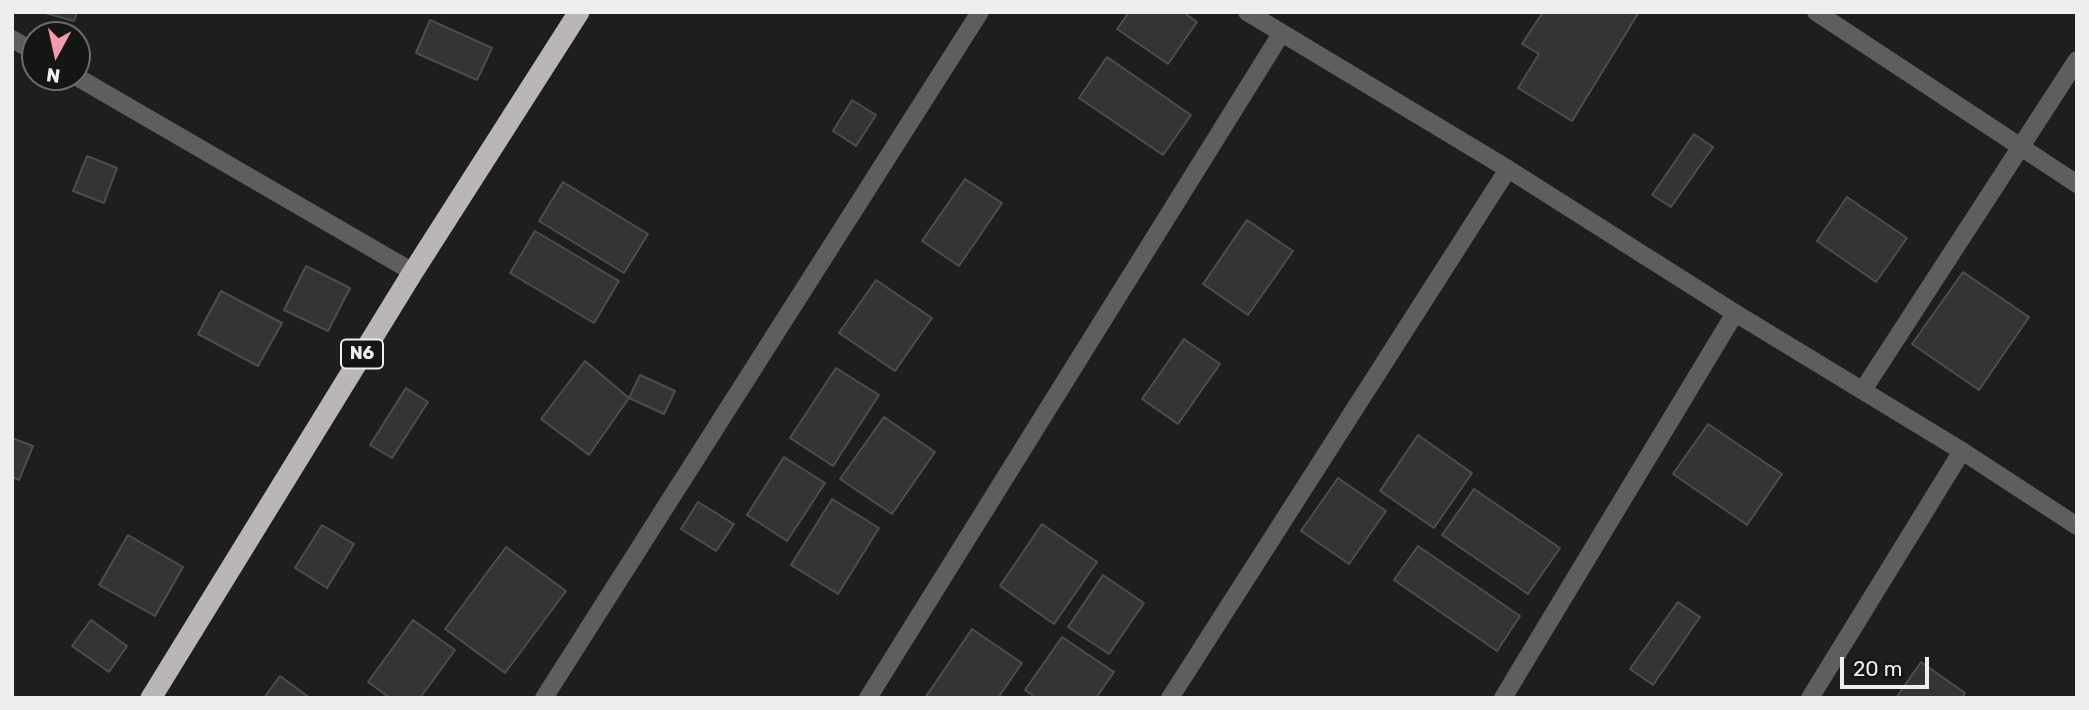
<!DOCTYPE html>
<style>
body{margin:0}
#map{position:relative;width:2089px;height:710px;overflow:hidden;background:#1d1f1d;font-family:Rubik,sans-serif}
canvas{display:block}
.frame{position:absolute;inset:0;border:14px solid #edeeed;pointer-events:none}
.north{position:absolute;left:21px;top:21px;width:70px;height:70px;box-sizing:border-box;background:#141614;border:2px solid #6b6c6b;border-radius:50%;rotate:188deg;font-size:19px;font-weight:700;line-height:28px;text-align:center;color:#edeeed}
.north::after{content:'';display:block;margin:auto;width:24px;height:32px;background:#f39aac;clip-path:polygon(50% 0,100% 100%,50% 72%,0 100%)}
.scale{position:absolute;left:1840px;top:657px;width:89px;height:32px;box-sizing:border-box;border:4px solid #edeeed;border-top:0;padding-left:9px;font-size:21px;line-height:24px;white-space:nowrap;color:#edeeed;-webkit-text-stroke:5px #141614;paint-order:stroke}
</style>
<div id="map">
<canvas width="2089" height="710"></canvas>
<div class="frame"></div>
<div class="north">N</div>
<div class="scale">20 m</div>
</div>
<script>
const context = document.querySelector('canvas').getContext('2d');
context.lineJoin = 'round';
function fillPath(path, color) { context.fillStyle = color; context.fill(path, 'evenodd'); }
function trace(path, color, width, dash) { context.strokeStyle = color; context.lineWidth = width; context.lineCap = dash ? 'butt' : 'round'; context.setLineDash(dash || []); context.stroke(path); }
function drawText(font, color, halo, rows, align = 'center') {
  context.font = font + ' Rubik,sans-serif'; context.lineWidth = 5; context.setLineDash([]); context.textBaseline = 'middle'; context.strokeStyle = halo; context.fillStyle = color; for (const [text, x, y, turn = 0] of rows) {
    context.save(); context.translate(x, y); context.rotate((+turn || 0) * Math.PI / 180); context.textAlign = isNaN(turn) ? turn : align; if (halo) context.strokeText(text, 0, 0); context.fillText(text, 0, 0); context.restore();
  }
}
const building = new Path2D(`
 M42,12H77L74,21Z
 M1129,12H1183L1197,22L1168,64L1117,29Z
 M1543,12H1639L1572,121L1518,88L1539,54L1522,44Z
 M430,20L492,48L477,80L416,53Z
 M1107,57L1191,115L1163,155L1079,98Z
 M852,100L876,115L856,146L833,131Z
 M1694,134L1713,147L1671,207L1652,195Z
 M87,156L117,168L104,203L73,191Z
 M965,179L1002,203L959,266L922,241Z
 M563,182L648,234L624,273L539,221Z
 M1847,197L1907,238L1876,282L1817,241Z
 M1247,220L1293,251L1248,315L1203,284Z
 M535,231L619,281L594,323L510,273Z
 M306,266L350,288L328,331L284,310Z
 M1963,272L2029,317L1979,390L1912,344Z
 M876,280L932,318L895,371L839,333Z
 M221,291L282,323L258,366L198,334Z
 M1184,339L1220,364L1178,424L1142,399Z
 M585,361L629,398L589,455L541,419Z
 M836,368L879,395L833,466L790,438Z
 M640,375L675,391L664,414L629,398Z
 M406,388L428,402L392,458L370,445Z
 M884,417L935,452L892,514L840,479Z
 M1708,424L1782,474L1747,525L1673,474Z
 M1418,435L1472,473L1434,528L1380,491Z
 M12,438L33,446L19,480L12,477Z
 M784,457L825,483L787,541L747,515Z
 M1338,478L1386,511L1349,564L1301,531Z
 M1474,489L1560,548L1528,594L1442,535Z
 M832,499L879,528L838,594L791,565Z
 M698,502L734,524L716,551L681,529Z
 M1042,524L1097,562L1054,624L1000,586Z
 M322,525L354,544L327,588L295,568Z
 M128,535L183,567L155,616L99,585Z
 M1418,546L1520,616L1497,651L1394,580Z
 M506,547L566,591L505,673L445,629Z
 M1103,575L1144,603L1109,654L1068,627Z
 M1678,602L1700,617L1653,685L1630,669Z
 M91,620L127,646L109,672L72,646Z
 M413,620L455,650L420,698H390L368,682Z
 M972,629L1022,663L998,698H925Z
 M1062,637L1114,672L1096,698H1036L1025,690Z
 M1921,662L1965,693L1962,698H1896Z
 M280,676L310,698H264Z`);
const street = new Path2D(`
 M1247,12L1508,169L1735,313L1962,451L2077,526
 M1816,12L2077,184
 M12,39L35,52
 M77,77L413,272
 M1863,390L2077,60
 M544,698L980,12
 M868,698L1281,34
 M1170,698L1508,169
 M1503,698L1735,313
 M1810,698L1962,451`);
const highway = new Path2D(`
 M151,698L413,272L579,12`);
const shields = [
 [362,354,42]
];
const shieldNames = [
 ["N6",362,354]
];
fillPath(building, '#333534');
trace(building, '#4c4e4c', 2);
trace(street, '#5f5d5d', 18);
trace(highway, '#bab6b6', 21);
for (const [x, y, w] of shields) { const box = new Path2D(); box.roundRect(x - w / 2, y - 14.5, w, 29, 5); context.fillStyle = '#141614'; context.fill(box); trace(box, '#edeeed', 2); }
drawText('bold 18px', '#edeeed', null, shieldNames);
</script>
